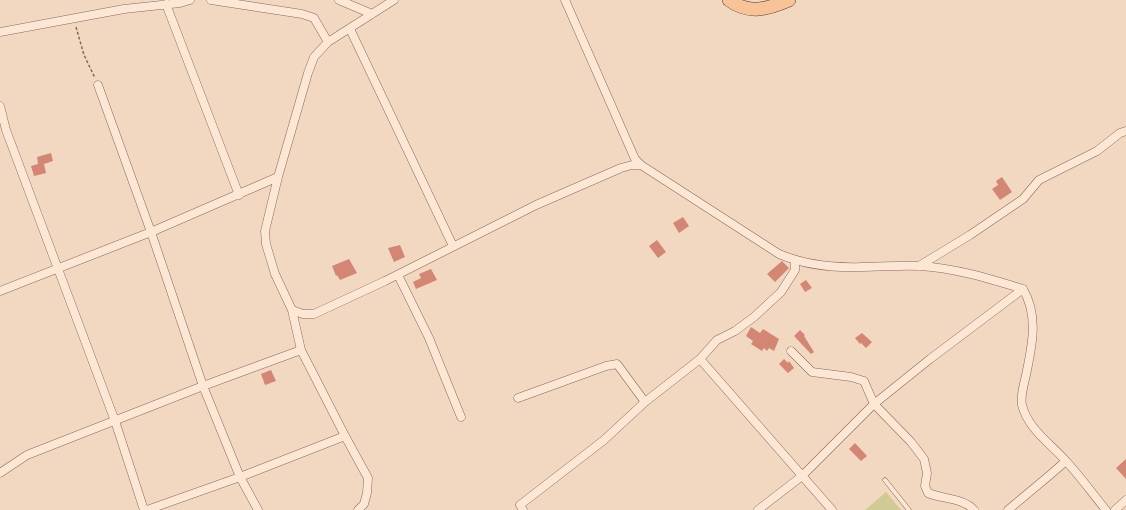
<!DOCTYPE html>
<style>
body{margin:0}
canvas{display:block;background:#f2d8c1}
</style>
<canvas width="1126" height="510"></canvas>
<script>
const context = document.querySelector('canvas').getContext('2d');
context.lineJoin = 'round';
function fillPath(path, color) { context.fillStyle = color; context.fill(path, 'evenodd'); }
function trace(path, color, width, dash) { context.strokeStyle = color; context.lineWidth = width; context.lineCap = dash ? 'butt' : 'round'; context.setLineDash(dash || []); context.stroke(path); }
const green = new Path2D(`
 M886,492L901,510H865Z`);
const building = new Path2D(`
 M51,153L53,161L44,164L46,173L34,176L31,166L38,164L37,157Z
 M1002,177L1012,192L1000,200L992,189L998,185L996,181Z
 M683,217L689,226L679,233L673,223Z
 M657,240L666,252L658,258L649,246Z
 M400,245L405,257L394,262L388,248Z
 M349,259L357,273L340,280L337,275L336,276L332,266Z
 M782,261L789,268L775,282L767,274Z
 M431,269L437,280L416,289L413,282L421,278L419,274Z
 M806,280L812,288L805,292L800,284Z
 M751,327L760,333L763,329L779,339L774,351L769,348L767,351L764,348L762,351L751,344L753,341L746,336Z
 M800,330L805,335L804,336L814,352L811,354L794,336Z
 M862,333L872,342L866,348L861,343L860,344L855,338Z
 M784,359L788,363L789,361L794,368L788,373L779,364Z
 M271,370L276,381L265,385L261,374Z
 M855,443L867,456L861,461L849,449Z
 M1126,459V479L1116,468Z`);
const path = new Path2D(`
 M76,27L84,55L95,78`);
const lane = new Path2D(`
 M885,480L909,510`);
const street = new Path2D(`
 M211,0L302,14L314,18L328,42
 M339,0L372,14
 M394,0L328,42L314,57L308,73L278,177L265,231L266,244L275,274L292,310L303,314H314L385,281L536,205L621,168L632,165H641L779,254C805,265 834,268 862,267C881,267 901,265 920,266C955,268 990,279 1023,289C1039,316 1032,346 1026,375C1024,384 1020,397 1022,405C1028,429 1050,443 1065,460C1080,476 1092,493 1106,510
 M565,0L635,159L641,165
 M166,4L239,195
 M350,29L453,246
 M0,32L124,9L180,3L190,0
 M98,85L151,232L203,386L240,477L258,510
 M0,106L6,130L115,421L144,510
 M919,266L970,235L1023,199L1039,180L1097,151L1120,133L1126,131
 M398,275L429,338L461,417
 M0,291L151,232L278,177
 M292,310L301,350L345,436L368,478L367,493L364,504L358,510
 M791,351L812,372L851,377L864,381L874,404L911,442L924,459L927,473L925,486L928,493C942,499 963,498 974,510
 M700,359L832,510
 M518,398L606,366L617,364L645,402
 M0,473L27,455L203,386L301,350
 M147,510L240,477L345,436
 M523,510L520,505L604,440L645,402L700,359L717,340L735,331L754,317L781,292L795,270V261
 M758,510L802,476L874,404L930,359L1023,289
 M1008,510L1051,474L1066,461
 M1115,510L1126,500`);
const primary = new Path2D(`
 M729,0C749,15 768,9 789,0`);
fillPath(green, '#d1ca94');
fillPath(building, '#d38674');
trace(lane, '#8d6757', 5);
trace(street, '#8d6757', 9);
trace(primary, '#5a372b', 14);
trace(path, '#8d6757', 1.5, [3, 2]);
trace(lane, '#fce7d5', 4);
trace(street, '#fce7d5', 8);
trace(primary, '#f8c396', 13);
</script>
